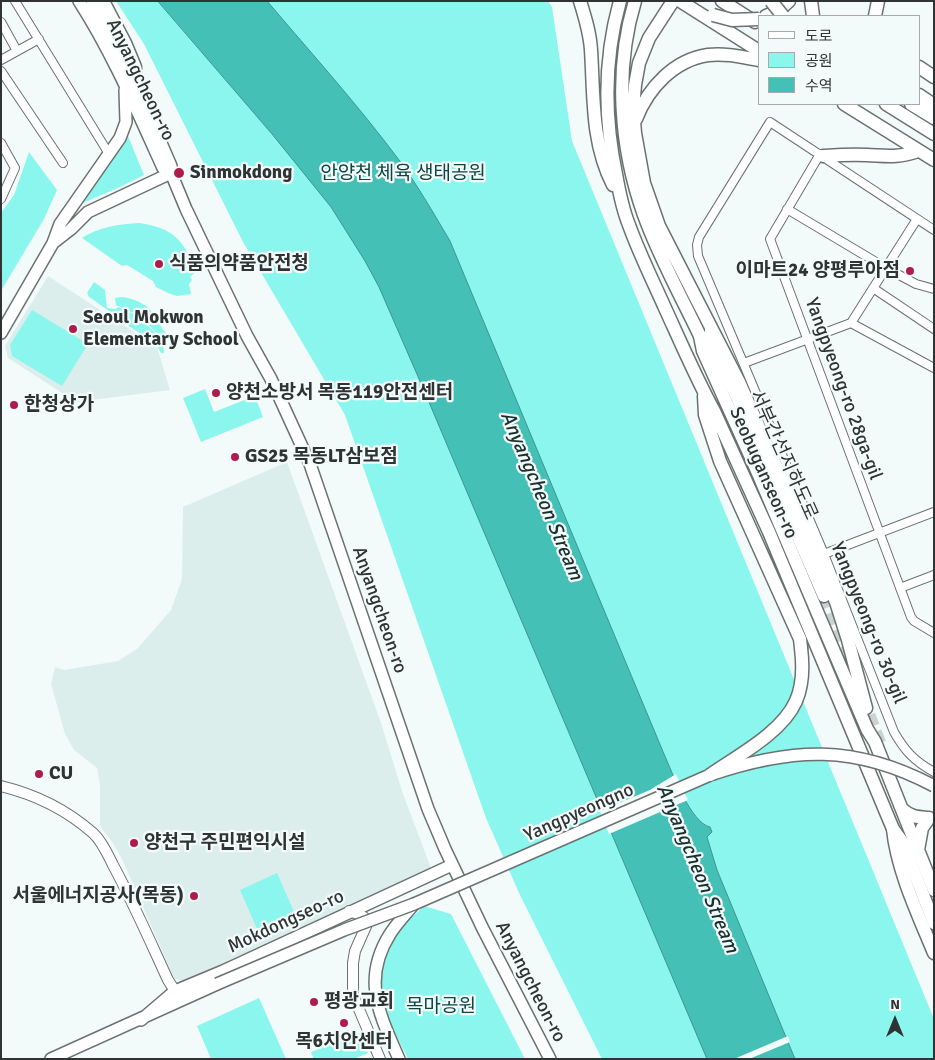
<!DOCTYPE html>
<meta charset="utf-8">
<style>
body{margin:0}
#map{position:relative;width:935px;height:1060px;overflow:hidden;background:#f2fbfa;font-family:Signika,"Noto Sans KR",sans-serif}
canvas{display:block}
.frame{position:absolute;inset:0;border:2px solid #303333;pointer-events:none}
.legend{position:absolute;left:758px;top:15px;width:162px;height:90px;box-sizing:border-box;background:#f2fbfa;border:1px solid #a4abaa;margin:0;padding:6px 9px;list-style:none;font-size:15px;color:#303333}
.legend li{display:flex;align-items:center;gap:10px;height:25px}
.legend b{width:25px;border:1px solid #a4abaa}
.north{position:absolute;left:870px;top:995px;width:50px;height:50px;-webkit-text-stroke:4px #f2fbfa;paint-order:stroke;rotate:0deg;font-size:14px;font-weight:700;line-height:20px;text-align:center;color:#303333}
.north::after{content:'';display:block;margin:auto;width:18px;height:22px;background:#303333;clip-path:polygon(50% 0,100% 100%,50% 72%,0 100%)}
</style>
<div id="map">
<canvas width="935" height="1060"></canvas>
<div class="frame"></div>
<ul class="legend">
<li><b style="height:6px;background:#fff"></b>도로</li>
<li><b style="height:14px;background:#8af6ed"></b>공원</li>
<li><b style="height:14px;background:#45c0b7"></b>수역</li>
</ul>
<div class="north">N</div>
</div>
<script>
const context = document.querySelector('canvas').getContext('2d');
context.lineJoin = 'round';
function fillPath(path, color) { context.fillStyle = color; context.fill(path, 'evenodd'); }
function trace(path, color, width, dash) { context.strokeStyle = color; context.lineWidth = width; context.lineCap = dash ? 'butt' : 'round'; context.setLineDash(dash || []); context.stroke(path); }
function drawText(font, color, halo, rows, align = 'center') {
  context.font = font + ' Signika,"Noto Sans KR",sans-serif'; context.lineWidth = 4.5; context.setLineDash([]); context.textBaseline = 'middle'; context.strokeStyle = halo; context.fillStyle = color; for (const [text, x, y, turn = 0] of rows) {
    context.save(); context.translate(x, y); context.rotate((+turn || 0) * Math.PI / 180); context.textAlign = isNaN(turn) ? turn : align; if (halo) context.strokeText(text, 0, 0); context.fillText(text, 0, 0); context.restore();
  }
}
const built = new Path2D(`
 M48,276L157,347L170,390L76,402L8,358L5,346Z
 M287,462L381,723L403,794L431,868L426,879L186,983L174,978L121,857L112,842L100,826V785L97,768L74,750L65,734L51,684L55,667L64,670L118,661L137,649L171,610L182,579L183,507Z`);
const green = new Path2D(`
 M116,1H548L552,7L572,141L934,1019V1059H602L520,895L486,818L345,415L243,242L144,44Z
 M128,136L144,175L118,188L80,204Z
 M29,152L57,190L44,219L1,291V213L14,195Z
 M139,223C174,228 183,240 197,271L190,277L192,280L189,284L191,294L177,296L168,293L156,287L153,281L127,265L122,266L82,238C98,227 120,224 139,223Z
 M94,282L105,290L107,308L116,309L118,307L136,315L160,337V342L163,344L164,353H161L156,344L108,312L109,311L88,296V294L87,293Z
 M121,297C134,298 148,304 155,316C160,323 161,329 168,335V340L162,339L140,316L116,305L115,298Z
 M32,310L88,344L62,386L12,356L10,345Z
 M205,389L214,412L255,396L263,417L201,442L183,398Z
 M277,873L299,923L262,940L240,890Z
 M424,906L451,914L525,1059H408C401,1044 392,1028 386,1013C378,989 382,958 394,937C401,924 414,916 424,906Z
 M259,998L286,1059H211L197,1026Z
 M359,1033L368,1053L354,1059H314L311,1052Z`);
const water = new Path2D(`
 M158,1H267C312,54 358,105 399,160C418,186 434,214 450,241L664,754C672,772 691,823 710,827L712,832L707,837L717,870L795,1059H707L423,388L379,287L365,261L331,207L272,134Z`);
const pier = new Path2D(`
 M676,774L688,800L609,834L600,811L650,790Z
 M788,1036L790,1042L749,1059H734Z`);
const trunkTunnel = new Path2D(`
 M824,596L849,660
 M863,698L881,745`);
const minor = new Path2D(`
 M15,1L109,154
 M1,22L17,51
 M1,60L39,39
 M1,71L63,163
 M1,143L15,168L1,199
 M820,154L770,239L911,617L914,621L934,633
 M787,209L886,268L916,284L934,289
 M934,230L770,122L699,237L697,245L698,256L824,554L894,732C905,751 914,761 934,772
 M873,288L934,329
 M851,323L934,368
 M744,363L851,323L917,219
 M824,554L934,512
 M900,588L934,575`);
const tertiary = new Path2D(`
 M1,786C34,794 67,810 93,833C102,841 108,855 113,865C133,902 150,941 168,980L175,991
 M349,911L361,915L366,919L367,924L355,951L353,963V995L380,1059`);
const secondary = new Path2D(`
 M79,1C113,54 137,111 163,168L171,173
 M92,1L126,62L171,166V173L186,209L247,336L271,379L310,464L428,809L445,849L482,927L550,1059
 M53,243L60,224L120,138L126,122L125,90
 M1,333L53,243L71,229L88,212L171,173
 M141,1020L175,991L223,971L452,865
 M51,1059L217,984
 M399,1059C380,1015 361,980 390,934C397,923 406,914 414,904`);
const primary = new Path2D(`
 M93,1L94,4
 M103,1L125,43L135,67V82
 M580,1C585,17 590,33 591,50C594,95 591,143 613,185
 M620,1C604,58 604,117 616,174C619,191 622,208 629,225C639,253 653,281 665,308C681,343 696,378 714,411L769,532L893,829C897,870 918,914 934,953
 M635,1C614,70 620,148 644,215C659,257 681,296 700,336L703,351L758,473L867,729L875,742L934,890
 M673,1L649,38L639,63L635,85L633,108L635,133L644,183L659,226L739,382L836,602L848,640L866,708
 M680,1L759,51
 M722,1L755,22
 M811,1L813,16
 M766,16L778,11L789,1
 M875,16L878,1
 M919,67L934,77
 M919,95L934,105
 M844,104L934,160
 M886,104L934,134
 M911,104L934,118
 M636,119C648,88 674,60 708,55C726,53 742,57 759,60
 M823,156C838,155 852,154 867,155C889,156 897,158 918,151
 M704,396L705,415L720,461L800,639L801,648
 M902,809C911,817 916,817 929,818L922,828L918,850`);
const trunk = new Path2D(`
 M711,330L712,347
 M700,336L712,347L737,397L824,596
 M893,829L903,843L934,923`);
const secondaryBridge = new Path2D(`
 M217,984L344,930L414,904L710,775C792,747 855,744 934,786`);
const primaryBridge = new Path2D(`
 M771,1L783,16
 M713,15L732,20L759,19
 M710,775C737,756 782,733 796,701C803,685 803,664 801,648`);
const markers = [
 [179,173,6,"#ae1c4c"],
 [159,264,5,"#ae1c4c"],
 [910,271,5,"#ae1c4c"],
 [73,329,5,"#ae1c4c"],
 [216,393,5,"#ae1c4c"],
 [14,405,5,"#ae1c4c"],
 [235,457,5,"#ae1c4c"],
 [39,774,5,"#ae1c4c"],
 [134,843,5,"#ae1c4c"],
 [194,896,5,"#ae1c4c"],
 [314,1002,5,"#ae1c4c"],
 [344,1023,5,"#ae1c4c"]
];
const streetNames = [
 ["Anyangcheon-ro",140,80,64],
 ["Yangpyeong-ro 28ga-gil",843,389,70],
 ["서부간선지하도로",783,455,66],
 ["Seobuganseon-ro",763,473,66],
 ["Anyangcheon-ro",379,610,71],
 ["Yangpyeong-ro 30-gil",868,623,68],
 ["Yangpyeongno",579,813,-24],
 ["Mokdongseo-ro",286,922,-25],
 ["Anyangcheon-ro",530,982,63]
];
const poiNames = [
 ["Sinmokdong",190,173],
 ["식품의약품안전청",169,264],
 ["이마트24 양평루아점",900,271,"right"],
 ["Seoul Mokwon",83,318],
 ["Elementary School",83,340],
 ["양천소방서 목동119안전센터",226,393],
 ["한청상가",24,405],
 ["GS25 목동LT삼보점",245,457],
 ["CU",49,774],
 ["양천구 주민편익시설",144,843],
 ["서울에너지공사(목동)",184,896,"right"],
 ["평광교회",324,1002],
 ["목6치안센터",344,1042,"center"]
];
const parkNames = [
 ["안양천 체육 생태공원",403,174],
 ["목마공원",441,1007]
];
const waterNames = [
 ["Anyangcheon Stream",541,496,67],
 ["Anyangcheon Stream",697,869,67]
];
fillPath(built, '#dceeec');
fillPath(green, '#8af6ed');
fillPath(water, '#45c0b7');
trace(water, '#3f968f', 1);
fillPath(pier, '#f2fbfa');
trace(trunkTunnel, '#cbd3d2', 12, [12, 6]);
trace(minor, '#6a7271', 10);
trace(tertiary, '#6a7271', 12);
trace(secondary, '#6a7271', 14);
trace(primary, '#6a7271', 15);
trace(trunk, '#6a7271', 15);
trace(minor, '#fff', 8);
trace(tertiary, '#fff', 10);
trace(secondary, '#fff', 11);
trace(primary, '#fff', 12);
trace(trunk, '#fff', 12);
trace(secondaryBridge, '#6a7271', 14, []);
trace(primaryBridge, '#6a7271', 15, []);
trace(secondaryBridge, '#fff', 11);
trace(primaryBridge, '#fff', 12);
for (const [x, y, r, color] of markers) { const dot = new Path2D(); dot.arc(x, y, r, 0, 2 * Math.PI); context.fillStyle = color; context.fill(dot); trace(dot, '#f2fbfa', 2); }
drawText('19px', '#303333', '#f2fbfa', streetNames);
drawText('bold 19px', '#303333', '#f2fbfa', poiNames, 'left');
drawText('19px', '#0e4541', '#f2fbfa', parkNames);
drawText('italic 20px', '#1b302e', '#f2fbfa', waterNames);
</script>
